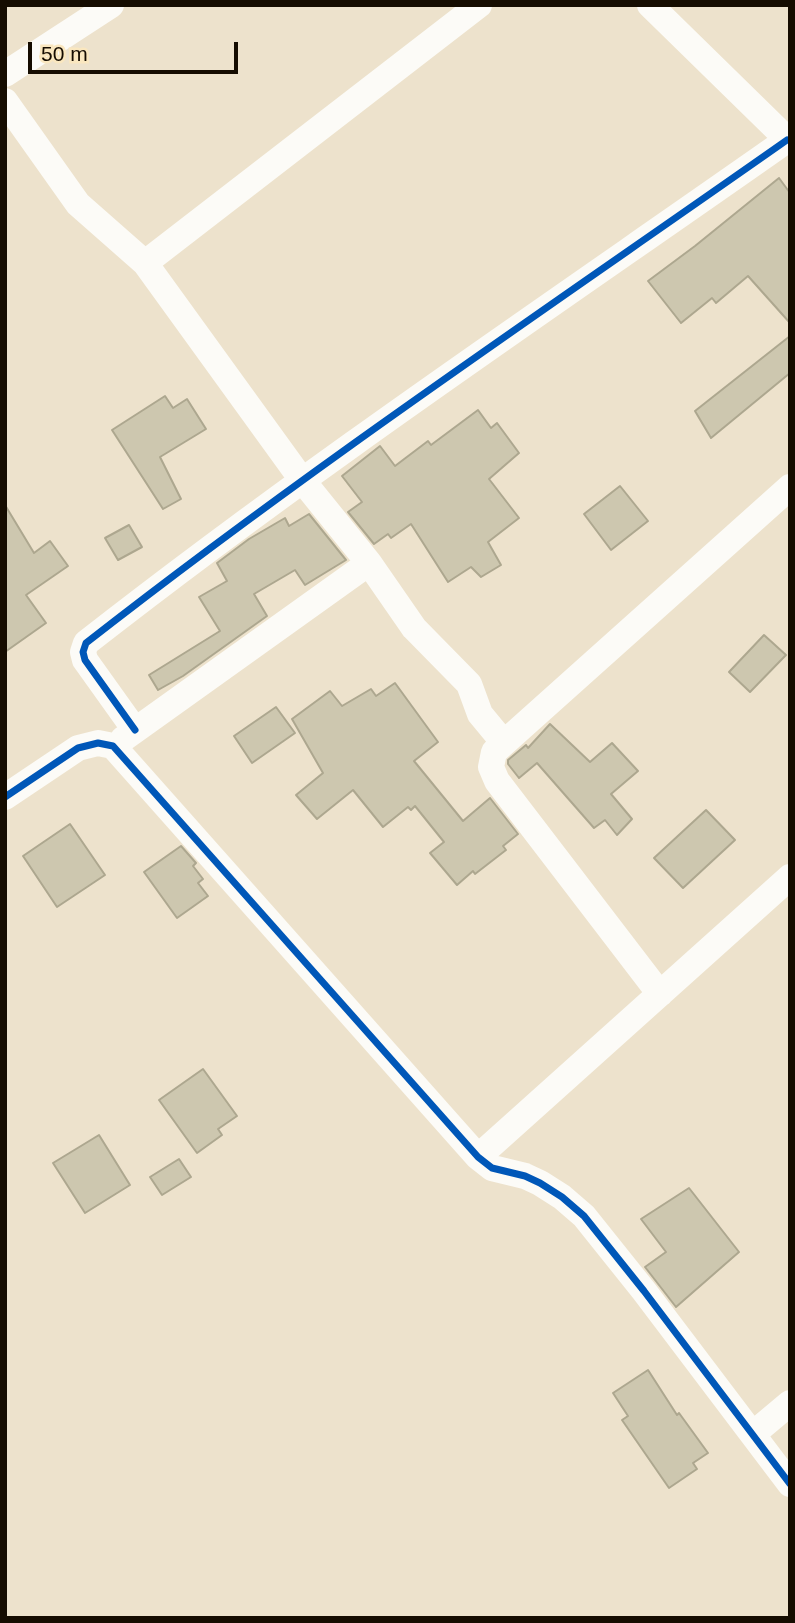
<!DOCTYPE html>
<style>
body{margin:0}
#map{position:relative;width:795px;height:1623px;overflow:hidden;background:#ede2cc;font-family:Helvetica,sans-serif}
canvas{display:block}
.frame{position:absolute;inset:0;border:7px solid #150c00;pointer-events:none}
.scale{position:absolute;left:28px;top:42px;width:210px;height:32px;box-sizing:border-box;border:4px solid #150c00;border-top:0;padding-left:9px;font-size:21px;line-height:24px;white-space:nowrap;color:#150c00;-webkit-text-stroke:5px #fae7bf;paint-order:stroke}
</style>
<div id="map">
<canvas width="795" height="1623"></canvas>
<div class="frame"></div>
<div class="scale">50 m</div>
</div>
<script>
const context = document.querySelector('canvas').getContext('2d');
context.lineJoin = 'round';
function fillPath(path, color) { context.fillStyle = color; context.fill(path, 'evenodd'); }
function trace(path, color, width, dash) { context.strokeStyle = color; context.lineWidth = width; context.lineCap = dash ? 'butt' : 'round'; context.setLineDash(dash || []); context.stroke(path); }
const building = new Path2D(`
 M779,178L790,193V323L748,276L716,303L712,298L681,323L648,281L695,246Z
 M790,336V373L711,438L695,411Z
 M165,396L173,408L187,399L206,429L160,457L181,499L163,509L112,430Z
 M478,410L491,428L497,423L519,453L489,479L519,518L488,542L501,565L481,577L471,567L448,582L411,524L391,538L388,534L374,544L348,512L362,502L342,476L380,446L395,466L428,441L431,445Z
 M620,486L648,521L611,550L584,514Z
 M5,505L34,553L50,541L68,566L26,595L46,623L5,652Z
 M309,514L346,560L305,585L295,570L254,594L267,616L183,676L158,690L149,675L220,631L199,597L227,581L217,563L249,539L285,518L289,526Z
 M129,525L142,547L118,560L105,538Z
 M764,635L786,655L750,692L729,672Z
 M395,683L438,742L414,761L463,821L490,798L518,834L503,846L506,850L475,874L473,871L457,885L430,853L444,842L415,806L411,810L408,807L383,827L353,790L317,819L296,795L323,773L292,719L330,691L342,706L371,689L376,696Z
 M276,707L295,733L252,763L234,736Z
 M550,724L590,762L612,743L638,771L611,794L632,819L617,835L605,820L594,828L537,763L519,778L508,764V760L526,745L528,748Z
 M706,810L735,840L683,888L654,858Z
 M70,824L105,875L57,907L23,856Z
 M181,846L196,863L193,866L203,879L198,883L208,896L177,918L144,872Z
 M203,1069L237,1116L218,1129L222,1135L197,1153L159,1100Z
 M99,1135L130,1185L85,1213L53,1163Z
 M179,1159L191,1177L162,1195L150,1177Z
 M689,1188L739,1252L676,1307L645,1267L666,1252L641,1219Z
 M648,1370L677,1415L679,1413L708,1453L693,1463L697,1469L669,1488L622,1420L628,1416L613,1393Z`);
const street = new Path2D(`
 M650,5L790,142
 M5,74L111,5
 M5,101L78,204L145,263L302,480L369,563L414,628L469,684L480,714L504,743
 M145,263L479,5
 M135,730L85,660L83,652L86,643C312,466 552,305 787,140
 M123,739L369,563
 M5,797L78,748L98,743L113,746L478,1157L492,1168L525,1176L540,1183L562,1197L584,1216L644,1291L790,1484
 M660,994L497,781L491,767L494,752L790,487
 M478,1157L790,877
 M753,1434L790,1403`);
const cycleway = new Path2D(`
 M135,730L85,660L83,652L86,643C312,466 552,305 787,140
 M5,797L78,748L98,743L113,746L478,1157L492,1168L525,1176L540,1183L562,1197L584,1216L644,1291L790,1484`);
fillPath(building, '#cdc7af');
trace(building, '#ada78f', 2);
trace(street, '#fcfbf7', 26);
trace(cycleway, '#0057b8', 7);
</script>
